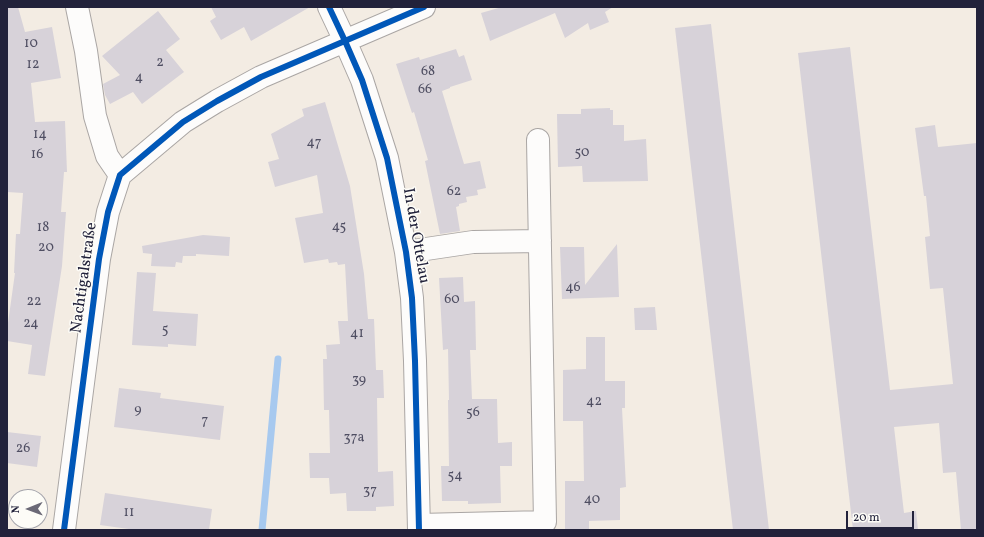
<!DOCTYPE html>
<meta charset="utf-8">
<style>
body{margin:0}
#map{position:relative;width:984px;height:537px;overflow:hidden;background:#f3ece3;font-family:Vollkorn,serif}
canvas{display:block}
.frame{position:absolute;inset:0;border:8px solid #22223b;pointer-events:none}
.north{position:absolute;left:8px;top:489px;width:40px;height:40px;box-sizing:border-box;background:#fdfcf7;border:1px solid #a5a5ac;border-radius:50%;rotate:269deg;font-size:11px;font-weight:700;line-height:16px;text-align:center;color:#22223b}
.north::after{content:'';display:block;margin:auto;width:14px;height:18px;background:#6b6976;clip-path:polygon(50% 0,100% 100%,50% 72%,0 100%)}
.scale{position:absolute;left:846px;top:511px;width:68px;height:18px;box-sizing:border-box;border:2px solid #22223b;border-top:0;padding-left:5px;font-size:12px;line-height:14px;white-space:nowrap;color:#22223b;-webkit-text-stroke:3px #fdfcf7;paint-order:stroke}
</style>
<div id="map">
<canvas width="984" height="537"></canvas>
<div class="frame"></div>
<div class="north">N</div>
<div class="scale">20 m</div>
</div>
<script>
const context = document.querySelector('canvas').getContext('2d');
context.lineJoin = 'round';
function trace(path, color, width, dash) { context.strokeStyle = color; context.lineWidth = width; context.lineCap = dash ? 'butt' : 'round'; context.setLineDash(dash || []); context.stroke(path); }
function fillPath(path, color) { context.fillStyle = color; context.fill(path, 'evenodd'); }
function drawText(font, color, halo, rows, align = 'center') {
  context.font = font + ' Vollkorn,serif'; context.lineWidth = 3; context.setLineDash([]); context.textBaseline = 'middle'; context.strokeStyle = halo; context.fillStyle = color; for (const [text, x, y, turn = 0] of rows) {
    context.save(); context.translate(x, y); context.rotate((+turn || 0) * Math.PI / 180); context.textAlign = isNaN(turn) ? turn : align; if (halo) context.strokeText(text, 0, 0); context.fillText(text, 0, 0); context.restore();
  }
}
const stream = new Path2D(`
 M262,530L278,359`);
const building = new Path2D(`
 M7,7H18L25,32L52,27L61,78L31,83L35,122L65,121L67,172H64L61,212H66L62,266L45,376L28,374L32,345L7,341V330L15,273H14L16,234H20L23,193L7,192Z
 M211,7H310L251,41L244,27L221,40L210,21L216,17Z
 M502,7H613L605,12L609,22L590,30L588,23L565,38L555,13L490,41L481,13Z
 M158,11L180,39L166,50L184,72L142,104L133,92L110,104L105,95L103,84L120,75L102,56Z
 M711,24L769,530H733L675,28Z
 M850,47L890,390L953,384L943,288L930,289L925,237L930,236L926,196H924L915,128L935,125L938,147L977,143V530H961L956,472L943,473L939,423L894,427L904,513L916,511L918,530H853L798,53Z
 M456,49L459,57L464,55L472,80L450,87V88L442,91L464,164L480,161L486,188L477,190L478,195L466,197L467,202L459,204V206L456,207L460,231L440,234L425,161L428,160L414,112L412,113L396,64L419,57L420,60Z
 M325,102L350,186L364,274L368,319H374L376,370H383L384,398H377L378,472L393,471L394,506L376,507V511H347L346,493L330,494L329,478H310L309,453H330L329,410H324L323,359H327L326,345L340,344L338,321H348L345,264L338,265L337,262L329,263L328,259L304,263L295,218L323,213L317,175L275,187L268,162L279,159L271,134L304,116L302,109Z
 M610,108V110H613V125H624V141L646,139L648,181L583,182L582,166L558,167L557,114H581V109Z
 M203,235L230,237L229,256L196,254V256H183L182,263L176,262L175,267L151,266L152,254L143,253L142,246Z
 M617,244L619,297L562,299L560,247H584L585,285Z
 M137,272L156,273L153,311L198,314L196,346L168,344V347L132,345Z
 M463,277L464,302L475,301L476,350H470L472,399H497L498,443L512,442V466H500L501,503L468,504V501H442L441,466H449L448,400H449L448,349L443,350L439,278Z
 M655,307L657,330H635L634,308Z
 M586,337H605V381H625V408H622L626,487L620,488V520L589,521V530H565V481H584L583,421H563V370L586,369Z
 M119,388L161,393L160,398L224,406L220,440L114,427Z
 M7,432L41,436L37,467L7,463Z
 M105,493L212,509L209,530H136L100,525Z`);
const street = new Path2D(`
 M77,7L86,51L95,116L107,156L120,175
 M329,7L345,41L362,80L387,158L406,252L412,298L415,361L419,530
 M406,252L473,242L540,241
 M419,525L545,522L538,140
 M64,530L99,259L108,212L120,175L183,122L217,101L261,77L424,7`);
const cycleway = new Path2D(`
 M329,7L345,41L362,80L387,158L406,252L412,298L415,361L419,530
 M64,530L99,259L108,212L120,175L183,122L217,101L261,77L424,7`);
const numberNames = [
 ["10",31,44],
 ["2",160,63],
 ["12",33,65],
 ["68",428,72],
 ["4",139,78],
 ["66",425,90],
 ["14",40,135],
 ["47",314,143],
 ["50",582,153],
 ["16",37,155],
 ["62",454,192],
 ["45",339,227],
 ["18",43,228],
 ["20",46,248],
 ["46",573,288],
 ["60",452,300],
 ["22",34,302],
 ["24",31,324],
 ["5",165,330],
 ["41",357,334],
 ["39",359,380],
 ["42",594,402],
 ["9",138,410],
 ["56",473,413],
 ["7",205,421],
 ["37a",354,438],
 ["26",23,449],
 ["54",455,476],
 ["37",370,491],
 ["40",592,500],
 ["11",129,513]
];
const streetNames = [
 ["In der Ottelau",415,236,80],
 ["Nachtigalstraße",85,278,-82]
];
trace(stream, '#a7c9ef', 7);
fillPath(building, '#d7d2d9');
trace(street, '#aaa6a4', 24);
trace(street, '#fdfcfb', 22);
trace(cycleway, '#0057b8', 6);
drawText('14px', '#4f4e62', null, numberNames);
drawText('16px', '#22223b', '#fdfcf7', streetNames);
</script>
